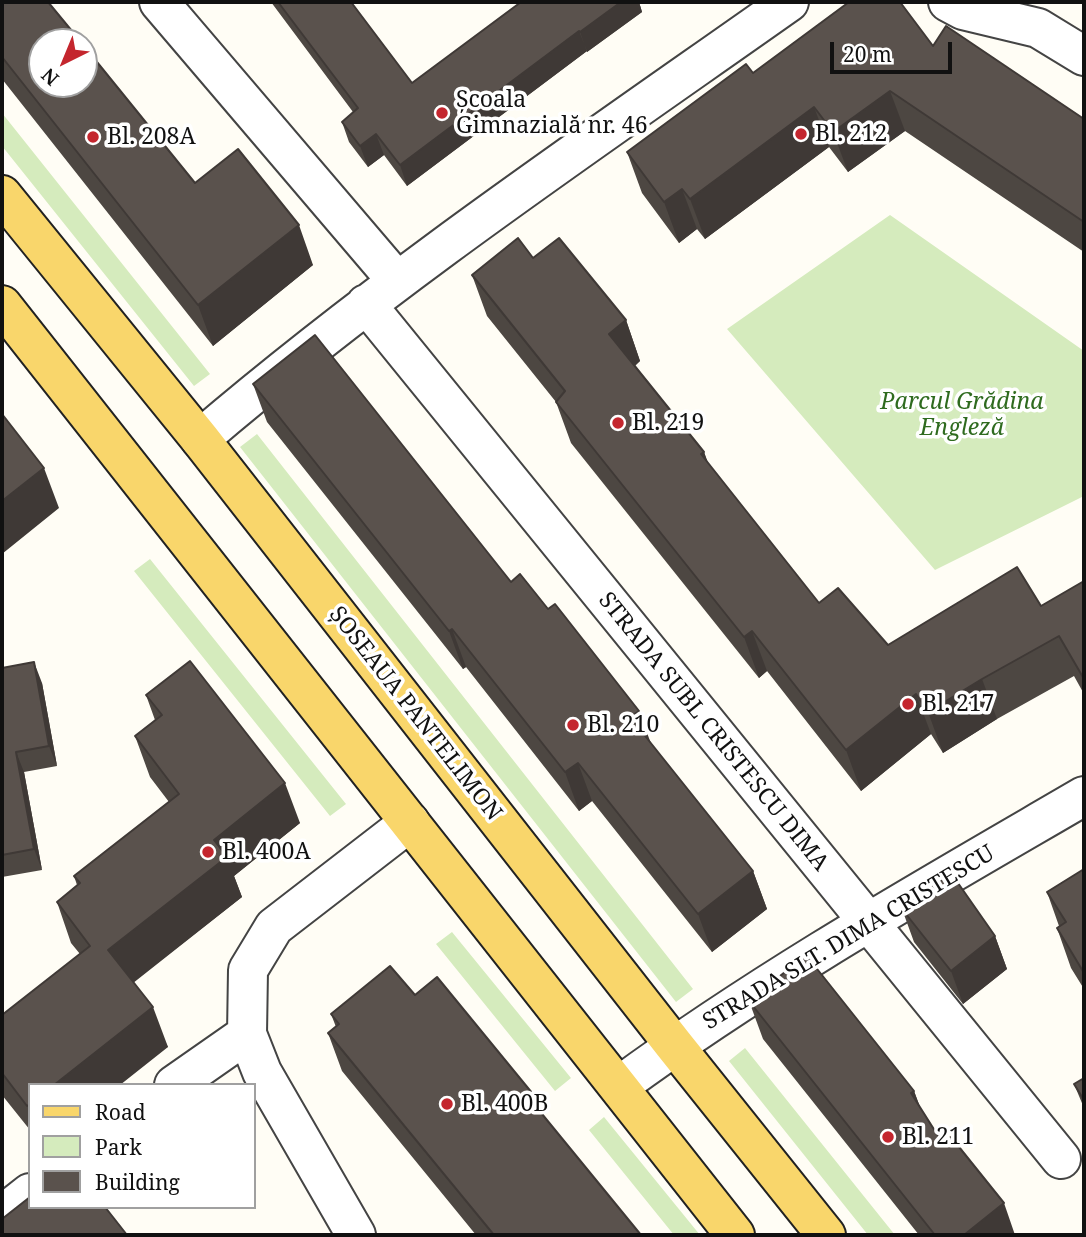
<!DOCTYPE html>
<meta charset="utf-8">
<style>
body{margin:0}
#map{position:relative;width:1086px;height:1237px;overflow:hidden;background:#fffdf5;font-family:"Noto Serif",serif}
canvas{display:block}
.frame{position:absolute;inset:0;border:4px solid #111;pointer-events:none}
.legend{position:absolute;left:28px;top:1083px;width:228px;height:126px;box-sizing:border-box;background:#fff;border:2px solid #a0a0a0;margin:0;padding:9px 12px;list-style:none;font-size:21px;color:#111}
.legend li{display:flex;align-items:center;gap:14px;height:35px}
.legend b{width:35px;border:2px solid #a0a0a0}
.north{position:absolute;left:28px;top:28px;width:70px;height:70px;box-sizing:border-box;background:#fff;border:2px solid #a0a0a0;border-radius:50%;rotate:223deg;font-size:19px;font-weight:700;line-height:28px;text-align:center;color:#111}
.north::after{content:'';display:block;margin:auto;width:24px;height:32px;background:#c4262e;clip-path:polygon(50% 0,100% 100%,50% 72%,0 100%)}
.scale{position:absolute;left:830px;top:42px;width:122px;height:32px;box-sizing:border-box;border:4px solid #111;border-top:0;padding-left:9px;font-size:21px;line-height:24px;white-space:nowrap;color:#111;-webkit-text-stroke:5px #fff;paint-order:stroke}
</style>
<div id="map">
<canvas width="1086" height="1237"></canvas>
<div class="frame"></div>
<ul class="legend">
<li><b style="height:9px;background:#f9d66b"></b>Road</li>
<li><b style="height:19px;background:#d5ebbd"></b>Park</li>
<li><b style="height:19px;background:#5a524d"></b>Building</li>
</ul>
<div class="north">N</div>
<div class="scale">20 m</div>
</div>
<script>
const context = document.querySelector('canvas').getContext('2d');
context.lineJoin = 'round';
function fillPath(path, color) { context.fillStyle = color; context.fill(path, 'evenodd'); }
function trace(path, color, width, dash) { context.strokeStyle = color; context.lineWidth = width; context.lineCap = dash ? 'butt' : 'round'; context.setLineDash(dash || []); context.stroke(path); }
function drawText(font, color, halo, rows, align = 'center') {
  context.font = font + ' "Noto Serif",serif'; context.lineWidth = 7; context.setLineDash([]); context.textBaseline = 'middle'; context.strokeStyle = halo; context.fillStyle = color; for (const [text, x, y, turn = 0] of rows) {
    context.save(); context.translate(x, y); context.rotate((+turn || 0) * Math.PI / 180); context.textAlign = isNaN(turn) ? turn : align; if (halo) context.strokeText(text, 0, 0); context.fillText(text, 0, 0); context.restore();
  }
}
const green = new Path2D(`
 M2,113L210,374L194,386L2,146Z
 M890,215L1084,351V496L935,570L727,329Z
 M257,434L693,989L676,1002L240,447Z
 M150,559L346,804L330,816L134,571Z
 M452,932L571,1078L555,1091L436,944Z
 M745,1048L895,1235H868L729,1061Z
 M604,1117L700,1235H674L589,1130Z`);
const minor = new Path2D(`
 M159,2L397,281
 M948,2L963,10L1038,28L1084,56
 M366,304L1061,1159
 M200,439C386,280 589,143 789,2
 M174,1085L247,1034
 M619,1086C766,978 926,888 1084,796
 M2,1215L30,1193
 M356,1235L262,1072L247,1034L248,970L274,927L410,822`);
const primary = new Path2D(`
 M2,195L200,439L674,1045L826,1235
 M2,305L735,1235`);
const wall = new Path2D(`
 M2,2L195,183L313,265L213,346L2,79Z
 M271,2H351L412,83L521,2H639L642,12L587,52V51L407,186L384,155L368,167L349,142L342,122L353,112Z
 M933,46L1084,119V252L905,131L848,172L829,147L705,239L697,229L679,243L642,193L627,152Z
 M533,258L626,320L640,361L635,366L704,452L708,464L819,603L888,645L1041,606L1084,581V694L1074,676L997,719L943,753L931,734L861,791L767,671L759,678L571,443L556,402L487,316L472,275Z
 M253,384L511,582L651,743L753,871L767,909L712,952L592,801L579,811L466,667L463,669L267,422Z
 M2,668L42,683L57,766L24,772L42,870L2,877Z
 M146,695L300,823L234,876L242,897L133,982L168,1047L30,1085V1130L2,1095V1015L80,954L71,943L57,902L77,885L74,876L169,802L150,777L135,736L155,720Z
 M1084,869V989L1071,968L1057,928L1059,926L1047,892Z
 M902,909L995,936L1007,969L963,1004L914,942Z
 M415,995L537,1099L544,1116L641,1235H476L342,1071L328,1033L336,1027L331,1014Z
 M749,1001L914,1091L920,1107L942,1142L1015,1235H919L763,1039Z
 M1084,1078V1108L1074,1084Z`);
const shadedWall = new Path2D(`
 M621,2H639L642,12L587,52L580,32Z
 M579,31L587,51L407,186L400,165Z
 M890,91L905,131L848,172L833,132Z
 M814,107L829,147L705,239L690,199Z
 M376,134L384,155L368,167L360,146Z
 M682,189L697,229L679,243L664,202Z
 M299,225L313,265L213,346L198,305Z
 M626,320L640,361L624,374L609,334Z
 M704,452L719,492L701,454Z
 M44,468L59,508L2,554V501Z
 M452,629L466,667L463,669L449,631Z
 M752,631L767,671L759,678L744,637Z
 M34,662L42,683L57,766L49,746Z
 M982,679L997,719L943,753L928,712Z
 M916,694L931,734L861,791L846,750Z
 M639,711L653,749L630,717Z
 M16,752L24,772L42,870L34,849Z
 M578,763L592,801L579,811L565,772Z
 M285,783L300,823L234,876L242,897L123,991L108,950L214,840Z
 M753,871L767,909L712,952L698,914Z
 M995,936L1007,969L963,1004L951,971Z
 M153,1007L168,1047L120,1085H54Z
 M914,1091L928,1129L911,1093Z
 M537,1099L551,1137L533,1103Z
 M1004,1203L1015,1235H964Z`);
const building = new Path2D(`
 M2,2H48L81,42H42V84H84V46L195,183L238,149L299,225L198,305L2,57Z
 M278,2H351L412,83L521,2H621L580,32L579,31L400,165L376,134L360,146L342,122L358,108Z
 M849,2H900L933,46L946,26L1084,119V222L890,91L833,132L814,107L690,199L682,189L664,202L627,152L746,64L753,73Z
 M518,238L533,258L559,238L626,320L609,334L704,452L701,454L819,603L838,588L888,645L1017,567L1041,606L1084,581V679L1059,636L982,679L928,712L916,694L846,750L752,631L744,637L556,402L565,391L472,275Z
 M315,335L511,582L520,574L548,609L555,604L639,711L630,717L753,871L698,914L578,763L565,772L452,629L449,631L253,384Z
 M2,414L44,468L2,501Z
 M190,661L285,783L214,840L227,857L108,950L153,1007L54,1085H30V1104L27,1106L2,1073V1015L90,946L57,902L80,883L74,876L179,794L135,736L162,715L146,695Z
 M34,662L49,746L16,752L34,849L2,855V668Z
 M1084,869V973L1057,928L1066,922L1047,892Z
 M951,873L995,936L951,971L902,909Z
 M806,955L914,1091L911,1093L942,1142L951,1137L1004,1203L964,1235H935L749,1001Z
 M390,966L415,995L437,977L537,1099L533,1103L641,1235H494L328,1033L339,1024L331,1014Z
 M1084,1078V1100L1074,1084Z
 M30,1197V1207H105L127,1235H3L2,1234V1219Z`);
const markers = [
 [442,113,7,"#c4262e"],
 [801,134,7,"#c4262e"],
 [93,137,7,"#c4262e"],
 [618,423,7,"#c4262e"],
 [908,704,7,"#c4262e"],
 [573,725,7,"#c4262e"],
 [208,852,7,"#c4262e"],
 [447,1104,7,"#c4262e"],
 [888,1137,7,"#c4262e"]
];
const poiNames = [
 ["Școala",456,100],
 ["Gimnazială nr. 46",456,126],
 ["Bl. 212",815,134],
 ["Bl. 208A",107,137],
 ["Bl. 219",632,423],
 ["Bl. 217",922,704],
 ["Bl. 210",587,725],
 ["Bl. 400A",222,852],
 ["Bl. 400B",461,1104],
 ["Bl. 211",902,1137]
];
const parkNames = [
 ["Parcul Grădina",962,402],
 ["Engleză",962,428]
];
const streetNames = [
 ["ȘOSEAUA PANTELIMON",415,714,52],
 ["STRADA SUBL CRISTESCU DIMA",713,732,51],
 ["STRADA SLT. DIMA CRISTESCU",849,938,-31]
];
fillPath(green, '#d5ebbd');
trace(minor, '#444', 42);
trace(primary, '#222', 42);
trace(minor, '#fff', 38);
trace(primary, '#f9d66b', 38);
fillPath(wall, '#4d4742');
fillPath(shadedWall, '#3f3936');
fillPath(building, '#5a524d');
trace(building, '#3f3936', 2);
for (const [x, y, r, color] of markers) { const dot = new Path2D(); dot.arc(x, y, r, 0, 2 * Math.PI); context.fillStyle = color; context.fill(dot); trace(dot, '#fff', 2.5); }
drawText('23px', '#111', '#fff', poiNames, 'left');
drawText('italic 23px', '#2f6b1f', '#fff', parkNames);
drawText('23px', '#111', '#fff', streetNames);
</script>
